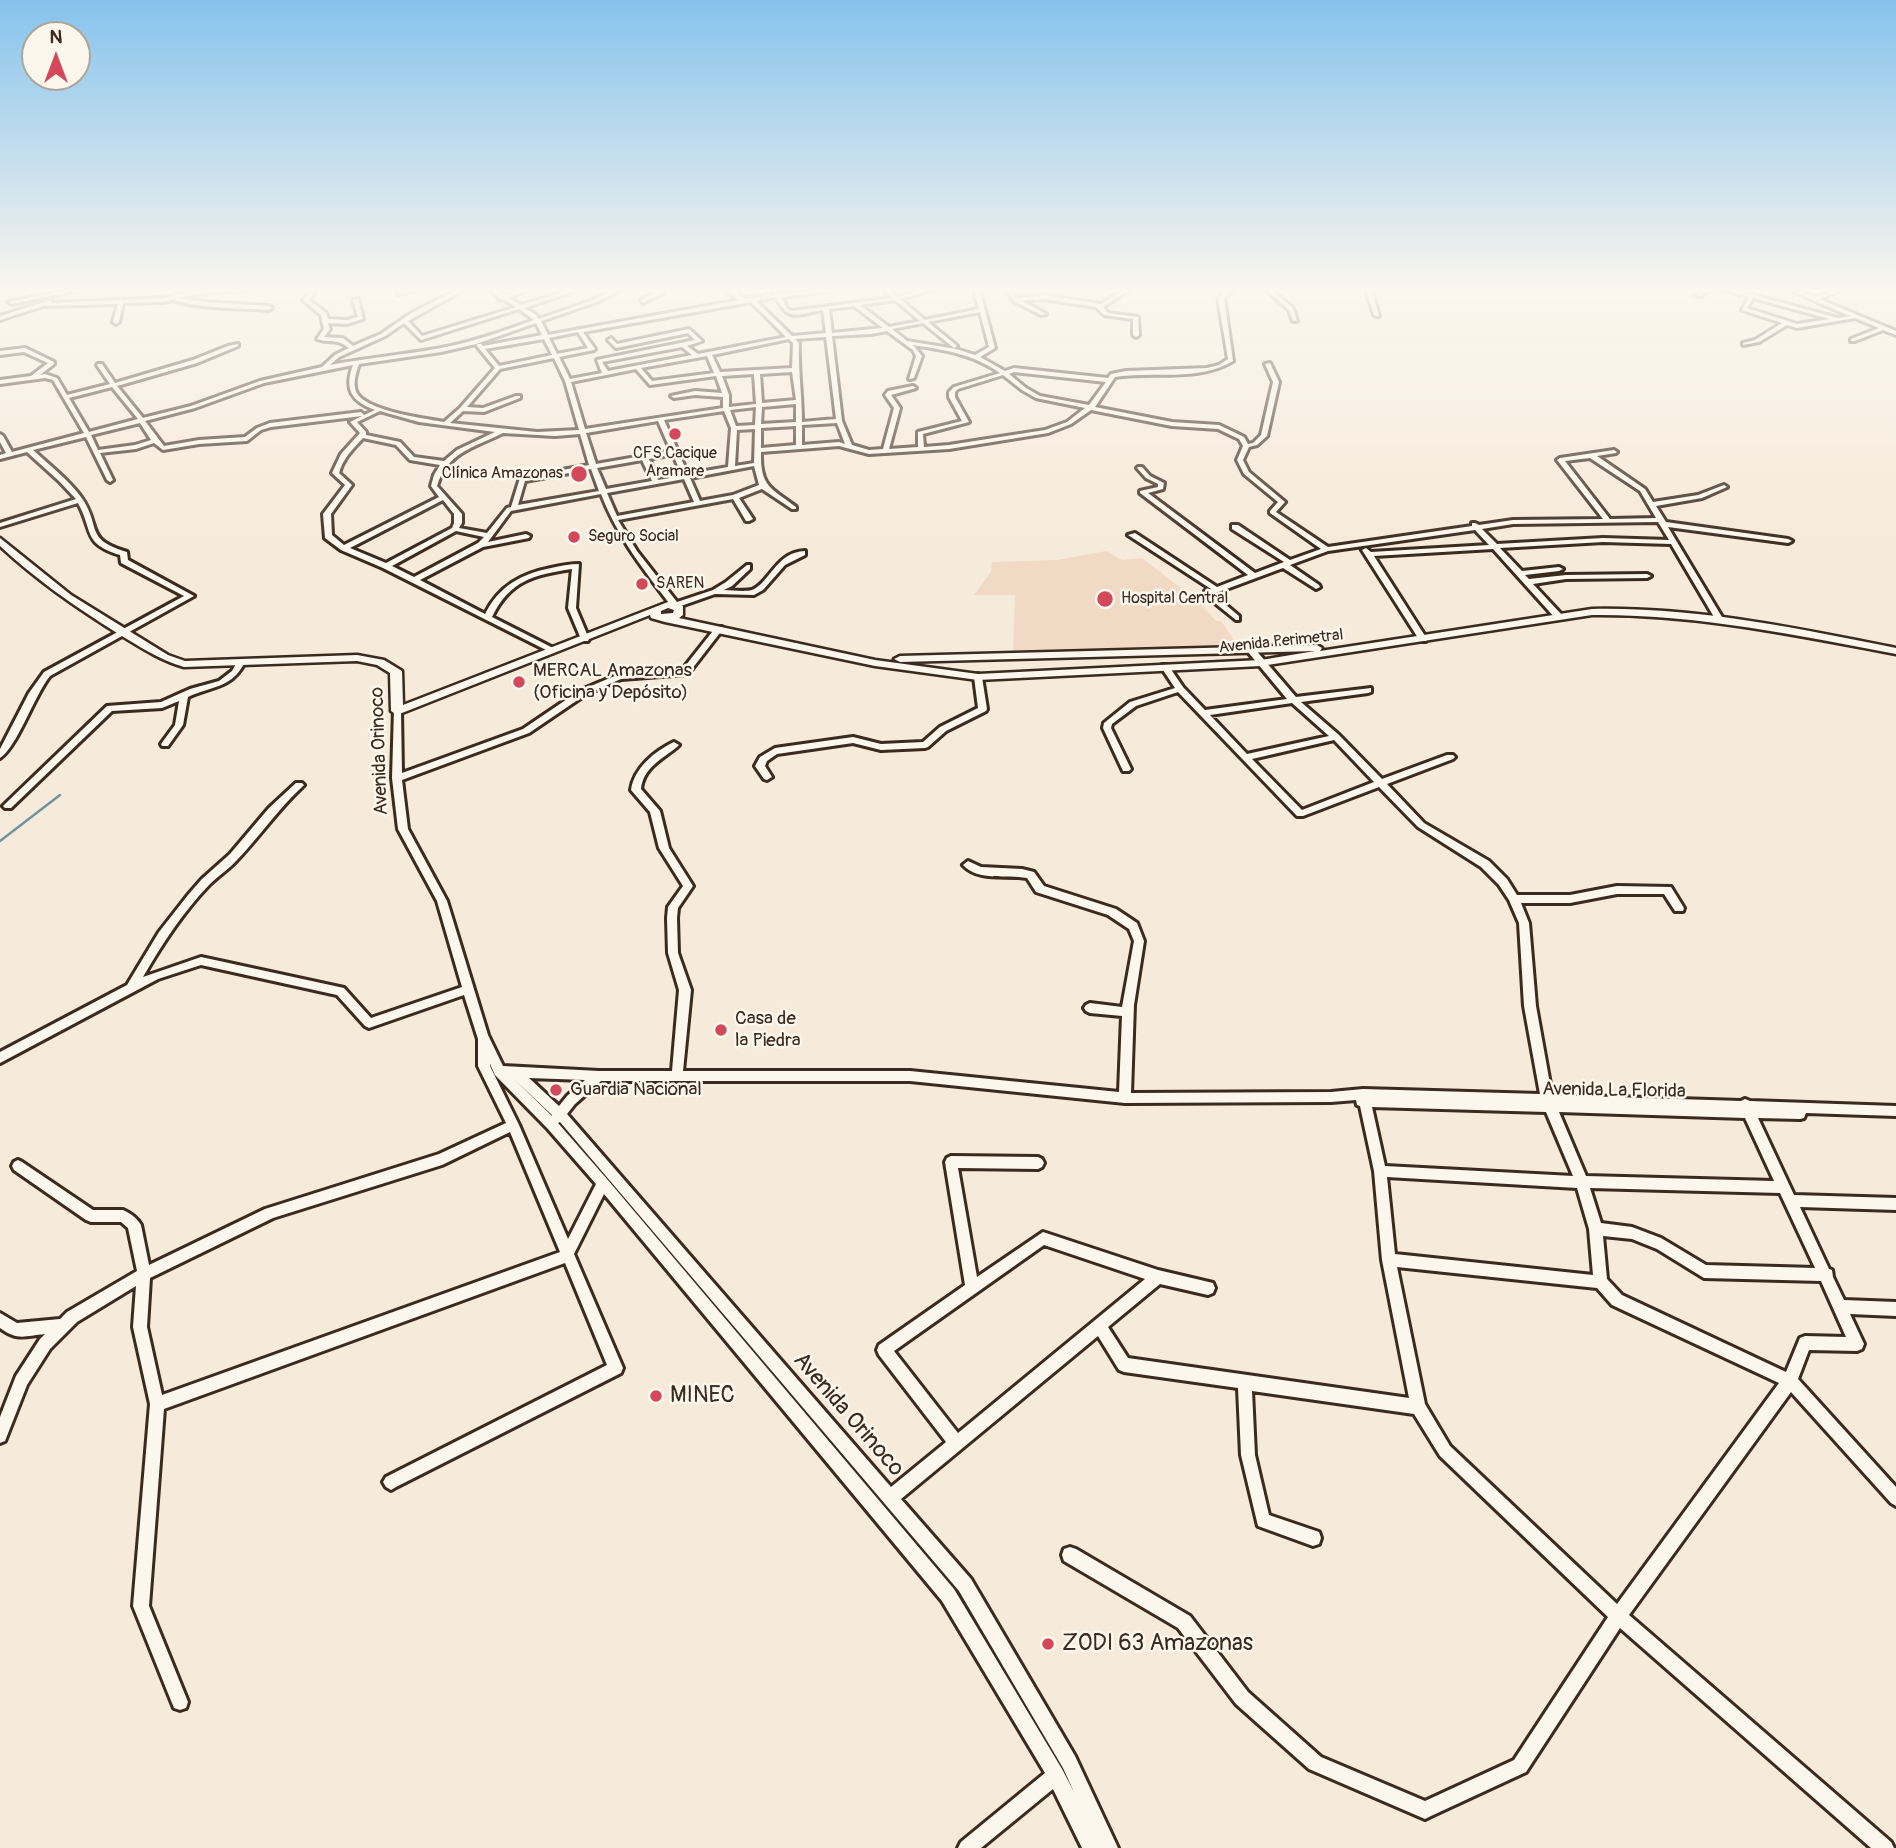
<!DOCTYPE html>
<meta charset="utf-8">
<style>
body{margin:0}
#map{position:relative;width:1896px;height:1848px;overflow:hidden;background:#f6eada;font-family:Pangolin,sans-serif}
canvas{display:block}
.north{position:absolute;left:21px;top:21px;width:70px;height:70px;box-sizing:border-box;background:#fbf7ec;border:2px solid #aea59a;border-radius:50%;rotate:0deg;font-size:19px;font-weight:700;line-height:28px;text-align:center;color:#3b2a1e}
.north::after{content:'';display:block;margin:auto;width:24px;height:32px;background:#d1495b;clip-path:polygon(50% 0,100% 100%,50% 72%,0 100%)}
</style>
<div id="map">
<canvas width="1896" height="1848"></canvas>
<div class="north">N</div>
</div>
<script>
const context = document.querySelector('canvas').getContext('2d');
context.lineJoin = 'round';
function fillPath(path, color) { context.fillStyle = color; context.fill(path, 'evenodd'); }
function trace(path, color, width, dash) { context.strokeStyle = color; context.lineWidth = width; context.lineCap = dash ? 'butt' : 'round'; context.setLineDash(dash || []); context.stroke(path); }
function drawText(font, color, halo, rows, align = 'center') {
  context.font = font + ' Pangolin,sans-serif'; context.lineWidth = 5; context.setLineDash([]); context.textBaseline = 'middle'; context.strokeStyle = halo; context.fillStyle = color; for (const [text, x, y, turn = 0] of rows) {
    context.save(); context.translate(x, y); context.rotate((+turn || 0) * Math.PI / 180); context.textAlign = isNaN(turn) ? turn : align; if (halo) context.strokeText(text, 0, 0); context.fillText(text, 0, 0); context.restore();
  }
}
const built = new Path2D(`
 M1106,551L1122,560L1142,558L1200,603L1216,621H1221L1239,647L1013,653L1015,595H974L991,572L992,562L1057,560Z`);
const stream = new Path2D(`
 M0,841L60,795`);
const minor = new Path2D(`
 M77,288H89L11,304L8,302Z
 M230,288H271L205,293L178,298L206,302L269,306L272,308L269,310C239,308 206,309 176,301V299L164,302L123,303L119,322L116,324L113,322L118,304L43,306L0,320V316L51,300L53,303L164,298L205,289Z
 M313,288H318L309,300L326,313L328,319L347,320L358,317L353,300L358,299L363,319L347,324L328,323L330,329L324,337L343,338L353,346L381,334L410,314L460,288H467L408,321L422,336L516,307L503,299H499V297L486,288H492L504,295L525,288H533L508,298L521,305L576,288H584L524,308L535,314L539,319L593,300L617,288H624L597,302L541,321L548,335L739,300L722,288H728L745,299L775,294L773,291L776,289L780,294L826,289L829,291L782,297L787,309L792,311L892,298L881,288H887L897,297L930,288H939L900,299L925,320L979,309L973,288H979L995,348L980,357L1005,371L1014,368L1108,378L1111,374L1126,371L1207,368L1219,365L1228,359L1218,298L1229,288H1235L1224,298L1233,361C1198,382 1154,371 1115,377L1095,407L1172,422L1219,425L1244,437L1248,444L1253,443L1261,435L1273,382L1265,364L1270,363L1279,382L1267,436L1257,445L1249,447L1243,460L1249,472L1285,502L1276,512L1328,547L1472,526V523H1475L1479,525L1513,520L1603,519L1557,460L1560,458L1614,450L1617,452L1616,453L1597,456L1645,489L1653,502L1698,495L1724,485L1727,487L1702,498L1656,506L1666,522L1788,539L1792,541L1788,543L1668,527L1722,617L1718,619L1714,617L1671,544L1603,542L1500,548L1522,571L1559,567L1563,569L1559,571L1525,575L1529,579L1566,575L1647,574L1651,576L1647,578L1566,579L1533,584L1562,615V619H1556L1493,549L1374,556L1427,639L1426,641H1420L1362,550L1366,548L1371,552L1489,545L1475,530L1328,551L1290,565L1319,585L1320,587L1316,589L1283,568L1213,594L1239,616V620H1236L1205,595V591L1211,589L1128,535L1135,533L1217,587L1248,575L1140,493V491L1158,487V484L1146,478L1137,468L1138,467H1142L1150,476L1164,483L1163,489L1148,493L1255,573L1284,562L1232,529V525H1238L1290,560L1321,549L1270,513V511L1278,502L1244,474L1237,460L1243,446L1239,439L1218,429L1172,426L1091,410L1071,424L1048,433L949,449L869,454L839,446L761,452C760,487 771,488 796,507V509H792L762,489L739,498L753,519L749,521H746L733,499L618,520L637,551L677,602L713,590L726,582L747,565H750V569L732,586L724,590C732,590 744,592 752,590C770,583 776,552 805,551V555L785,565L763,590L754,595L715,594L678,607H672C644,570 618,538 601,494L511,511L488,542L526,534L530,536L529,538L483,547L420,580L485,614C499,586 521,574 551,568C560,566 570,564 579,564L576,608L589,639L588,641H582L581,639L568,608L572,569C534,575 510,580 492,617L555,649L556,651L552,653L383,568L341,550L325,538L323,514L345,485L332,473L341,454L360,433L350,422L362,416L271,427L261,430L247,441L199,444L163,450L154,443L136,449L100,453L113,480L110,482L107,480L86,437L33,450C49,465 68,479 81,497C102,526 83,539 127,552L128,560L194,596L50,676C34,696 17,747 0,758V749L29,693L44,672L184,596L121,563L120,555C82,543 94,532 78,503L0,527V523L76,499L59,481L27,452L0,459V455L6,453L0,442V434L3,436L12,452L84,433L53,380L45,378L0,384V380L31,376L48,363L24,352L0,355V351L25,348L54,362V364L40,375L45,374L57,378L67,395L110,384L97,365L98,364H102L115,383L193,360L228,346L238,344V346L197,363L117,386L143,418L191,406L260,381L322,367L335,355L349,348C335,337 331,344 317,339L324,329L321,315L303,300ZM776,297C788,323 798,314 823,310L826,333L792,336L756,301ZM895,300L920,321L889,327L860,305ZM751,302L786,337L698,354L687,346L702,341L689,329L617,344L611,338L608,340L616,348L688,333L695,340L597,360L602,373L570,379L559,357L594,350L595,349L583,332ZM854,306L883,328L832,333L829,309ZM519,309L534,320C504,331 473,342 441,348C404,355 366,358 330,365L339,357L385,336L404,323L421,340ZM980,312L989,347L975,355L956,349L907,341L892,329L923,323L954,348L957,346L956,345L928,322ZM536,323L542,335L483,346L481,344H477V346L495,368L460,408L444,422C422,418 374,412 359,396C351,387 356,373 359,364L441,352L476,344ZM887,331L913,350L916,356L909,379L914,378L922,356L913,345C945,350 973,354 1000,373L954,387L949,392V397L962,421L918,432V447L889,449L900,408L891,395L916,388L913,386L888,391L885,395L894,408L883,449L869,450L852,445L842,421L832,336L871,334ZM578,332L588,348L557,354L549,338ZM826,337L836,419L802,422C802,395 798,370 799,343L795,339ZM544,339L552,355L499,366L485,349ZM789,339L793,343L792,368L720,372L712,355ZM682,347L692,355L608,371L602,362ZM707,356L714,373L652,381L641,368ZM554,358L565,381L579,430L537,432L450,423L463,411L484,412L520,398V396H516L483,408L467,407L500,369ZM353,365C344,389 351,401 375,410L364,415L361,412L270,423L257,428L245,437L199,440L164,446L145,421L195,408L264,383ZM636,369L650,385L716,376L722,393L695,391L671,396L674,398L695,395L723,397V408L585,429L571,382ZM792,372L796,400L762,403L760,374ZM1014,372L1106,382L1089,405L1040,396L1026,388L1009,374ZM754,374L756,404L729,407V395L722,376ZM1003,375L1022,390L1036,398L1085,408L1067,422L1045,430L949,445L924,447L923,434L969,422L955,397V392L958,389ZM112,387L138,419L89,432L69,398ZM796,404V422L761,424L762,407ZM756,407L755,425L736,426L730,410ZM380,411L419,422L495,432L457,450L444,461L414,457L400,442L366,435V432L357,422ZM724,411L731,428L728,467L688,474L664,420ZM658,421L671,451L596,464L586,433ZM140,423L151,440L135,445L98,450L91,435ZM837,423L845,444L839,442L802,445V425ZM796,426V445L761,448V428ZM755,429L754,463L735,466L737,430ZM503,433L555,436L580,434L589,465L520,478L511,507L507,508L487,533L459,528L462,523V514L437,486C447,452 475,447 503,433ZM363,438L396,445L410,460L440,465L434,475L431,486L439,497L344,545L332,535L331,514L352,485L339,473C343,458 353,449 363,438ZM673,454L682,476L658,480L649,459ZM1590,458L1640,491L1656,518L1610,519L1565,461ZM642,460L652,481L606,489L597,468ZM754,466L759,485L733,495L700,501L690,478ZM591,469L599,491L518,505L525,481ZM684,479L694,502L617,516L607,493ZM443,500L454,514V523L452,528L386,563L350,548ZM1658,522L1669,540L1603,538L1497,544L1482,529L1513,524ZM456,531L484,537L478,543L414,577L392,566Z
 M414,288H428L399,294L396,292Z
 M643,288H651L663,293L643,303L641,300L655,293Z
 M1004,288H1009L1017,298L1044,295L1101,304L1126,288H1132L1103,307L1108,313L1138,317L1139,335L1136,337L1133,335V319L1104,315L1096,307L1044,299L1022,301L1046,314L1041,315L1014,301Z
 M1264,288H1269L1293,308L1297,321H1293L1289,310Z
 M1365,288H1371L1379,316L1374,315Z
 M1707,288H1714L1700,296L1695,295Z
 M1718,288H1727L1838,318L1850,316L1785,288C1795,288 1803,295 1813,296C1824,298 1836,288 1847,288L1819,299L1896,331V335L1883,330L1855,341H1851V339L1879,328L1855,318L1797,328L1787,325L1759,342L1743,345V343L1755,340L1782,323L1742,310L1749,297ZM1753,298L1830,319L1797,324L1747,308Z
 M716,627H722L723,629L688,674L621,679L585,695L529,733L402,780L408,829L447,901L488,1035L503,1066L599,1071H672L679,990L668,953L667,918L668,907L683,886L659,848L650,812L631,790C634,768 655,751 674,742L679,745L677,747C662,759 643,768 641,789L660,811L669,848L693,886L678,908L677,918L678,953L691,990L683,1071H910L1119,1092L1122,1016L1090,1013L1086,1011L1084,1008L1086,1005L1090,1003L1122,1007L1134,941L1129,929L1108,915L1036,892L1027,878C1006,874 979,882 963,865L968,861L981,867L1022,869L1034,872L1044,886L1116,909L1137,923L1144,941L1134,1005L1131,1093L1331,1092L1363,1089L1540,1094L1524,1006L1519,923L1509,900L1499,885L1481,867L1418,827L1379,787L1303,816H1297L1178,692L1136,706L1112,724L1111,728L1131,769L1129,771H1123L1103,728L1104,723L1130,702L1175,688L1161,667L1162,665H1168L1183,687L1205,710L1287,699L1248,652L1247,650L1251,648H1254L1296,697L1371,688V692L1368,693L1301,702L1339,735L1382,779L1447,755H1453L1455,757L1453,759L1387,784L1424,823L1489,861L1507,879L1517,895H1570L1617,886L1671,887L1684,908L1683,911H1675L1664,894H1617L1570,903H1521L1529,923L1536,1006L1552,1095L1741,1101L1745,1099L1750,1101L1896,1106V1116L1806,1113L1804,1118L1800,1119L1758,1118L1794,1195L1896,1198V1210L1800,1207L1829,1269L1832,1270L1833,1277L1844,1300L1896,1302V1316L1850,1314L1864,1344L1862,1349L1857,1351L1809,1350L1798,1379L1896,1487V1506L1891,1503L1791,1392L1629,1615L1891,1842L1894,1848H1871L1620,1628L1526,1772L1431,1816L1425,1819L1309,1769L1236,1704L1178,1628L1064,1561L1062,1555L1064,1549L1070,1547L1076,1549L1190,1616L1248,1692L1321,1757L1425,1801L1514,1760L1608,1617L1440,1456L1414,1414L1252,1391L1255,1455L1269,1515L1319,1532L1321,1538L1319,1544L1313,1546L1258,1526L1241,1455L1238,1388L1124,1372L1119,1370L1098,1336L901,1499L971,1579L1075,1756L1118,1848H1082L1053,1789L981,1848H958L961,1842L1045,1773L942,1601L604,1194L574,1254L623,1368L621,1373L396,1487L391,1490L386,1487L383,1482L386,1477L607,1365L565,1263L164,1409L149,1606L188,1702L186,1708L180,1710L174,1708L133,1606L150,1404L133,1327L136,1286L77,1322L50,1349L27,1385L5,1441L0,1443V1417L16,1376L40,1339L45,1334C24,1336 18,1341 0,1328V1313L17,1323L60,1319L67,1312L137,1271L128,1228L121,1222H91L86,1220L14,1170L12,1166L14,1162L18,1160L22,1162L93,1210H123C130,1213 137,1218 141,1225L149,1265L265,1209L439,1154L506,1123L478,1066V1039L464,995L369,1028L365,1026L337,995L201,965L158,979L0,1063V1052L127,985L159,932L188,895L202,879L230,854L269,808L296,783H302L304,785L302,787C278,809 260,836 237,860C229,869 218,876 209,885C183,912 162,944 143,977L201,957L344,988L371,1018L462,987L437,901L398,829L392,778L394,709L397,708L401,711L402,773L523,729L579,691L617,675L682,670ZM1292,703L1329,736L1247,754L1210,715ZM1334,740L1374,782L1302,810L1252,759ZM490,1064L495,1075L548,1129L596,1184L568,1239L519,1125L490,1066ZM529,1078L585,1080L567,1096L559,1106ZM514,1079L552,1115V1116ZM601,1081H910L1125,1103L1331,1102L1356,1100L1357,1105L1360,1106L1374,1171L1382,1260L1409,1398L1128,1358L1108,1327L1160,1284L1208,1295L1213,1293L1215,1288L1213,1283L1158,1270L1043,1232L977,1277L958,1168L1038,1169L1042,1167L1044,1163L1042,1159L1038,1157L951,1156L947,1158L945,1162L965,1285L879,1345L877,1350L879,1355L946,1442L891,1487L567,1114L575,1104ZM1372,1107L1546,1112L1573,1176L1385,1166ZM1559,1112L1745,1118L1774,1181L1586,1176ZM560,1122L959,1591L1063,1768L1074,1792L1062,1769L954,1589L607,1179L558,1123ZM510,1132L560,1252L162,1395L147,1327L150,1278L273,1218L442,1165ZM1387,1177L1577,1188L1589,1229L1593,1275L1395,1254ZM1590,1188L1780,1193L1815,1268L1706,1265L1661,1238L1632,1227L1601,1223ZM1603,1236L1632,1239L1657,1249L1704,1278L1821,1281L1846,1337L1805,1336L1800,1338L1786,1372L1622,1295L1607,1279ZM1044,1245L1145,1279L958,1433L894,1351ZM1397,1267L1597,1288L1612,1305L1779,1383L1617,1604L1450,1446L1425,1404Z
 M240,661L244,664C230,689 211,686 188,697L183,725L168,746H162L161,744L175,725L179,701L162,708L112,711L11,808H5L3,806L5,804L107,706L161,702L190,689L219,681L232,671L237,662Z
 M978,674L982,677L987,709L986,711L946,731L928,747L925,748L881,750L853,743L777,754L767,761L765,766L772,777L767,780L764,779L755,766L760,757L775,748L853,737L881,744L923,742L940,727L978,708L974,677Z`);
const major = new Path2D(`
 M0,538L71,595L168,655L185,661L357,655L384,660L402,671L403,705L668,602L683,606V615L679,618L875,660L978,674L1261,660L1315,651L900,662L894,659L900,656L1317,645L1322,648L1320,651L1592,609C1696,607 1795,628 1896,648V654C1795,635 1696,614 1592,615L1261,666L978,680L875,666L665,622L651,618L650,615L397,715L391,711L390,673L377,665L357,661L184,667C159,660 139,646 117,633C73,605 38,581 0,546ZM668,608L674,610L673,613L661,614V611Z`);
const markers = [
 [675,434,7,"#d1495b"],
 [579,474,9,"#d1495b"],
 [574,537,7,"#d1495b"],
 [642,584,7,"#d1495b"],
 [1105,599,9,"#d1495b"],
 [519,682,7,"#d1495b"],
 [721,1030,7,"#d1495b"],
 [556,1090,7,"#d1495b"],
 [656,1396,7,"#d1495b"],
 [1048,1644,7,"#d1495b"]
];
const farPoinames = [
 ["CFS Cacique",675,454,"center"],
 ["Aramare",675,472,"center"],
 ["Clínica Amazonas",563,474,"right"],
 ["Seguro Social",588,537],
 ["SAREN",656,584],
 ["Hospital Central",1121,599]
];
const farStreetnames = [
 ["Avenida Perimetral",1281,642,-6]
];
const poiNames = [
 ["MERCAL Amazonas",533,671],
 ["(Oficina y Depósito)",533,693],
 ["Casa de",735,1019],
 ["la Piedra",735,1041],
 ["Guardia Nacional",570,1090]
];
const streetNames = [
 ["Avenida Orinoco",380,751,-92],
 ["Avenida La Florida",1614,1091,1]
];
const nearPoinames = [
 ["MINEC",670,1396],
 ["ZODI 63 Amazonas",1062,1644]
];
const nearStreetnames = [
 ["Avenida Orinoco",848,1415,49]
];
fillPath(built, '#f1dac5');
trace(stream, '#70949e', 2.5);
trace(minor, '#3b2a1e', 6);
trace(major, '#3b2a1e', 5);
fillPath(minor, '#fbf7ec');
fillPath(major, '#fbf7ec');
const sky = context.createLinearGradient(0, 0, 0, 547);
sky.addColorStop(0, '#86c3ed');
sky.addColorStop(0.53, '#fbf6ee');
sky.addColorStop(1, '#fbf6ee00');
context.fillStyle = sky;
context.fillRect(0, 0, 1896, 547);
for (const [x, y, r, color] of markers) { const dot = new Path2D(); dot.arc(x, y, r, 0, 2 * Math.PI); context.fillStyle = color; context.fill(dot); trace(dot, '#fbf7ec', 2.5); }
drawText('16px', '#3b2a1e', '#fbf7ec', farPoinames, 'left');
drawText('16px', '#3b2a1e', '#fbf7ec', farStreetnames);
drawText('19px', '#3b2a1e', '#fbf7ec', poiNames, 'left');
drawText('19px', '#3b2a1e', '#fbf7ec', streetNames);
drawText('23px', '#3b2a1e', '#fbf7ec', nearPoinames, 'left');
drawText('23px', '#3b2a1e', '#fbf7ec', nearStreetnames);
</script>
